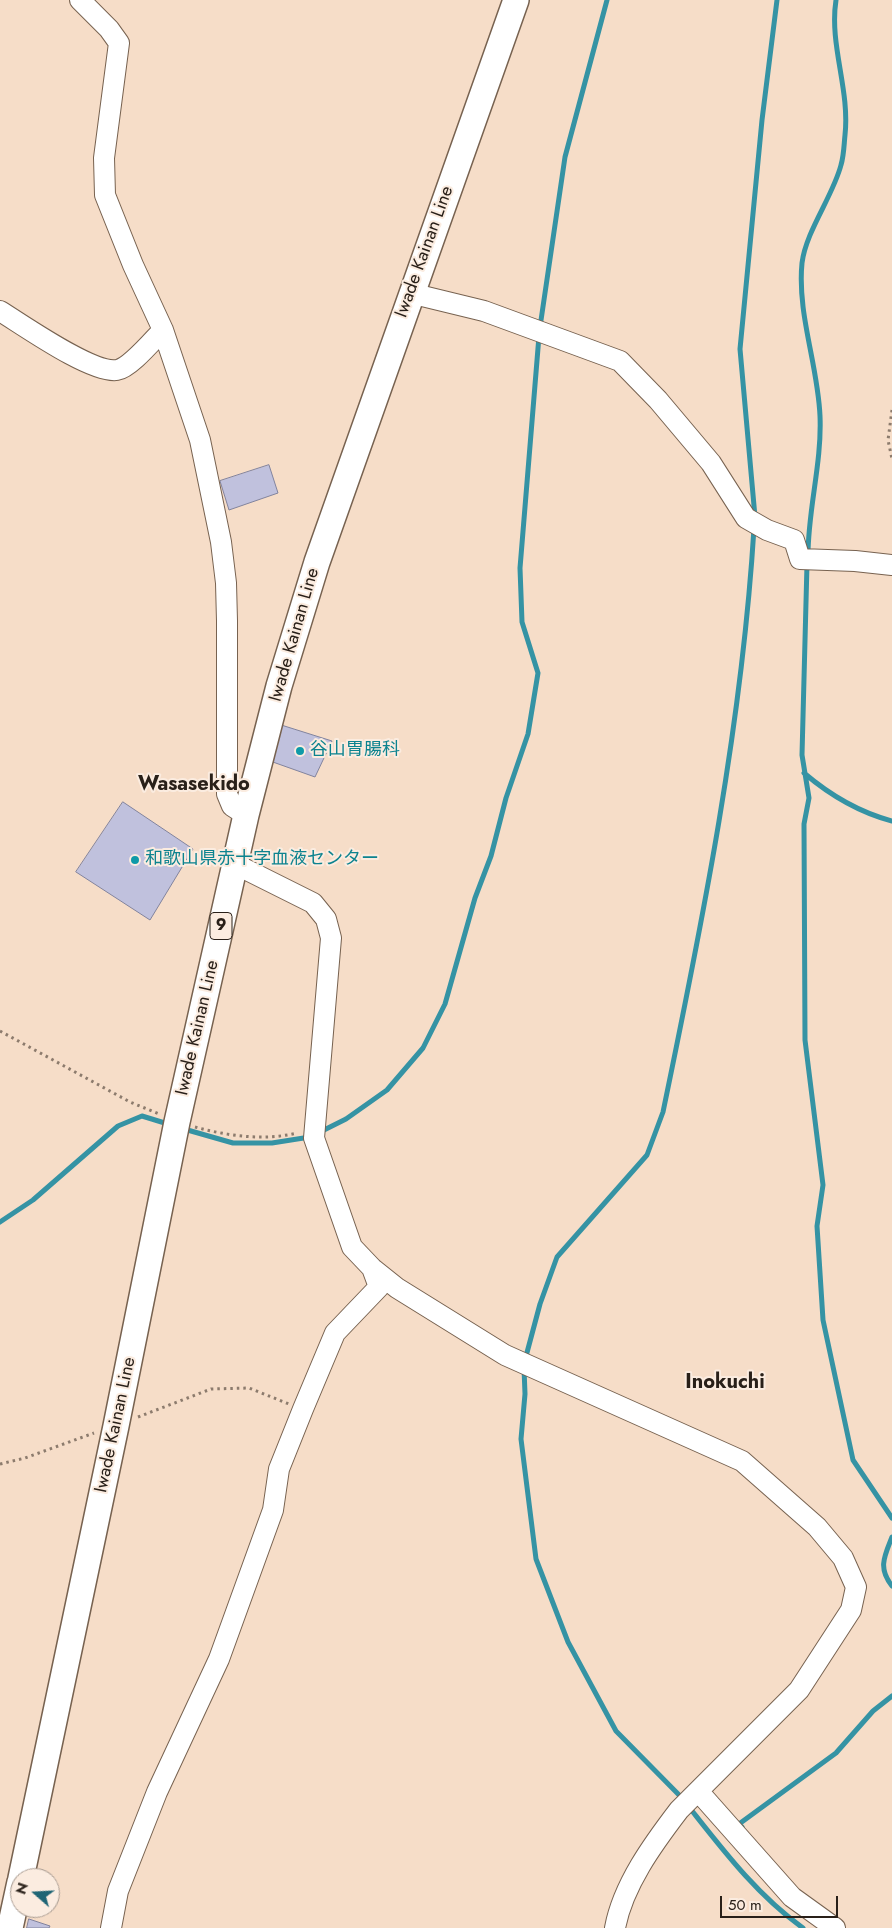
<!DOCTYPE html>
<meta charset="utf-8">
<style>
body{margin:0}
#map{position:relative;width:892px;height:1928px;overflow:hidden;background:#f6ddc8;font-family:Jost,sans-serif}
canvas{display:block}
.north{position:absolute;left:10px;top:1868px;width:50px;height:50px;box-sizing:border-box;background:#fbece0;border:1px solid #a79a90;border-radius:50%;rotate:289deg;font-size:14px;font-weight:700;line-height:20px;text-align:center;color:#292019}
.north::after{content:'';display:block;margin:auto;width:18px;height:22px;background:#1f6575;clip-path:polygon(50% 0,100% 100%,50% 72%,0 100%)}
.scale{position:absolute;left:720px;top:1896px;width:118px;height:22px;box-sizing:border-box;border:2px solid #292019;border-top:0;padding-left:6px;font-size:15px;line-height:18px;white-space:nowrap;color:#292019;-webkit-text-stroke:4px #fbece0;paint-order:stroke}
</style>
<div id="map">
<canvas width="892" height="1928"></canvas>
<div class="north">N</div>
<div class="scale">50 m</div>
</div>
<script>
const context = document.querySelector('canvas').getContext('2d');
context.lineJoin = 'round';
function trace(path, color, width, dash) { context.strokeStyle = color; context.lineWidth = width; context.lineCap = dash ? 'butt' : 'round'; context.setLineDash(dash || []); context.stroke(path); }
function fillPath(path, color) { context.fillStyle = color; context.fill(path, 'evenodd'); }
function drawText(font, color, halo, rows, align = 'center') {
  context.font = font + ' Jost,"Noto Sans JP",sans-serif'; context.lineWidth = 4; context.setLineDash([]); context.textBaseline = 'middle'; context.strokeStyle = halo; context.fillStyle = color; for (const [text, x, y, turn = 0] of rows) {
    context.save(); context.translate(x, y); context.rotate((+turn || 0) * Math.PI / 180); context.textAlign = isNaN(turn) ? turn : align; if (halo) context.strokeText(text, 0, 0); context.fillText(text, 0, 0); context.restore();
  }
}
const stream = new Path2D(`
 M540,327L565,157L607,0
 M755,517L740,349L762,120L777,0
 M808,555C808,509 822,463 820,416C818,365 797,314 802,263C806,231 833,196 841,165C844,155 844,144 845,135C850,89 829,45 836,0
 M807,564L802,755L809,798L804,824L805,1040L823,1185L817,1226L823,1320L853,1460L892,1518
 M804,773C831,796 858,812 892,821
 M184,1129L233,1143H272L310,1137
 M320,1132L346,1119L387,1090L423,1048L445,1004L475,898L491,856L506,798L528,734L538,673L522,622L520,568L539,336
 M0,1222L33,1200L118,1126L142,1116L168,1124
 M525,1360L540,1304L557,1257L647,1155L663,1112C703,919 742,724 754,528
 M524,1368L525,1394L521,1439L536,1559L568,1642L616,1731L684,1800
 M892,1537C884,1557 878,1568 892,1586
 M689,1807C723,1850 757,1895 803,1928
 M742,1827L739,1824L836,1753L873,1711L892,1696`);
const building = new Path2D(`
 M269,465L278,493L229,510L220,481Z
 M278,724L332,741L315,777L270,761Z
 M123,802L193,849L150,920L76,872Z
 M29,1919L50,1926L49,1928H27Z`);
const path = new Path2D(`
 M892,410L888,440L892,459
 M0,1031L130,1102L159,1114
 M195,1127C228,1136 264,1141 297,1133
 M138,1417L211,1389L249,1388L289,1404
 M0,1464L25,1458L94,1433`);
const minor = new Path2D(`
 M80,0L109,29L119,43L104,158L105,195L133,265L163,330L200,440L221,542L226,583L227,621V794L232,806L246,815
 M410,293L484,311L620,361L658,400L711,463L746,518L767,530L794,540L800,559L855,561L892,565
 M0,311C23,325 92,374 117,370C130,368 153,340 163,330
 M235,864L313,903L326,919L331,938L314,1138L352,1247L372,1268L397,1288L505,1355L742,1461L817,1527L843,1558L856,1587L851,1610L799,1690L679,1810C653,1844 623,1885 615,1928
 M698,1791L792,1897L835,1928
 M111,1928L118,1891L157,1792L219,1659L273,1510L279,1469L303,1409L335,1333L379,1287L372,1268`);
const major = new Path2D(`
 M21,1878L116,1426L177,1122L246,815L279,686L317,562L516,0
 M10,1928L20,1882`);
const markers = [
 [300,751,5,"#0f9aa8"],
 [135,860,5,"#0f9aa8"]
];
const shields = [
 [221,926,22]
];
const shieldNames = [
 ["9",221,926]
];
const streetNames = [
 ["Iwade Kainan Line",425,252,-70],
 ["Iwade Kainan Line",295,635,-74],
 ["Iwade Kainan Line",198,1028,-77],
 ["Iwade Kainan Line",116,1425,-78]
];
const cultureNames = [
 ["谷山胃腸科",310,751],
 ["和歌山県赤十字血液センター",145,860]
];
const quarterNames = [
 ["Wasasekido",194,785],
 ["Inokuchi",725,1383]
];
trace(stream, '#3593a4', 5);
fillPath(building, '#c0c1dd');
trace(building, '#81839d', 1);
trace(minor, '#776250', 22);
trace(major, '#776250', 28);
trace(path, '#8c7b6d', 3, [2.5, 4]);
trace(minor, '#fff', 20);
trace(major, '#fff', 25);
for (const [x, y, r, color] of markers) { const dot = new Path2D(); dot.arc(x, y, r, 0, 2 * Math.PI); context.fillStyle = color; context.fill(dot); trace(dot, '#fbece0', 2); }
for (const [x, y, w] of shields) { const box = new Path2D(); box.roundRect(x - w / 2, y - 13.5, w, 27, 4); context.fillStyle = '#fbece0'; context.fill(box); trace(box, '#292019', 1); }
drawText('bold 16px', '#292019', null, shieldNames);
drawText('18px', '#292019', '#fbece0', streetNames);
drawText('18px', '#0d838f', '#fbece0', cultureNames, 'left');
drawText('bold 20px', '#292019', '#fbece0', quarterNames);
</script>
